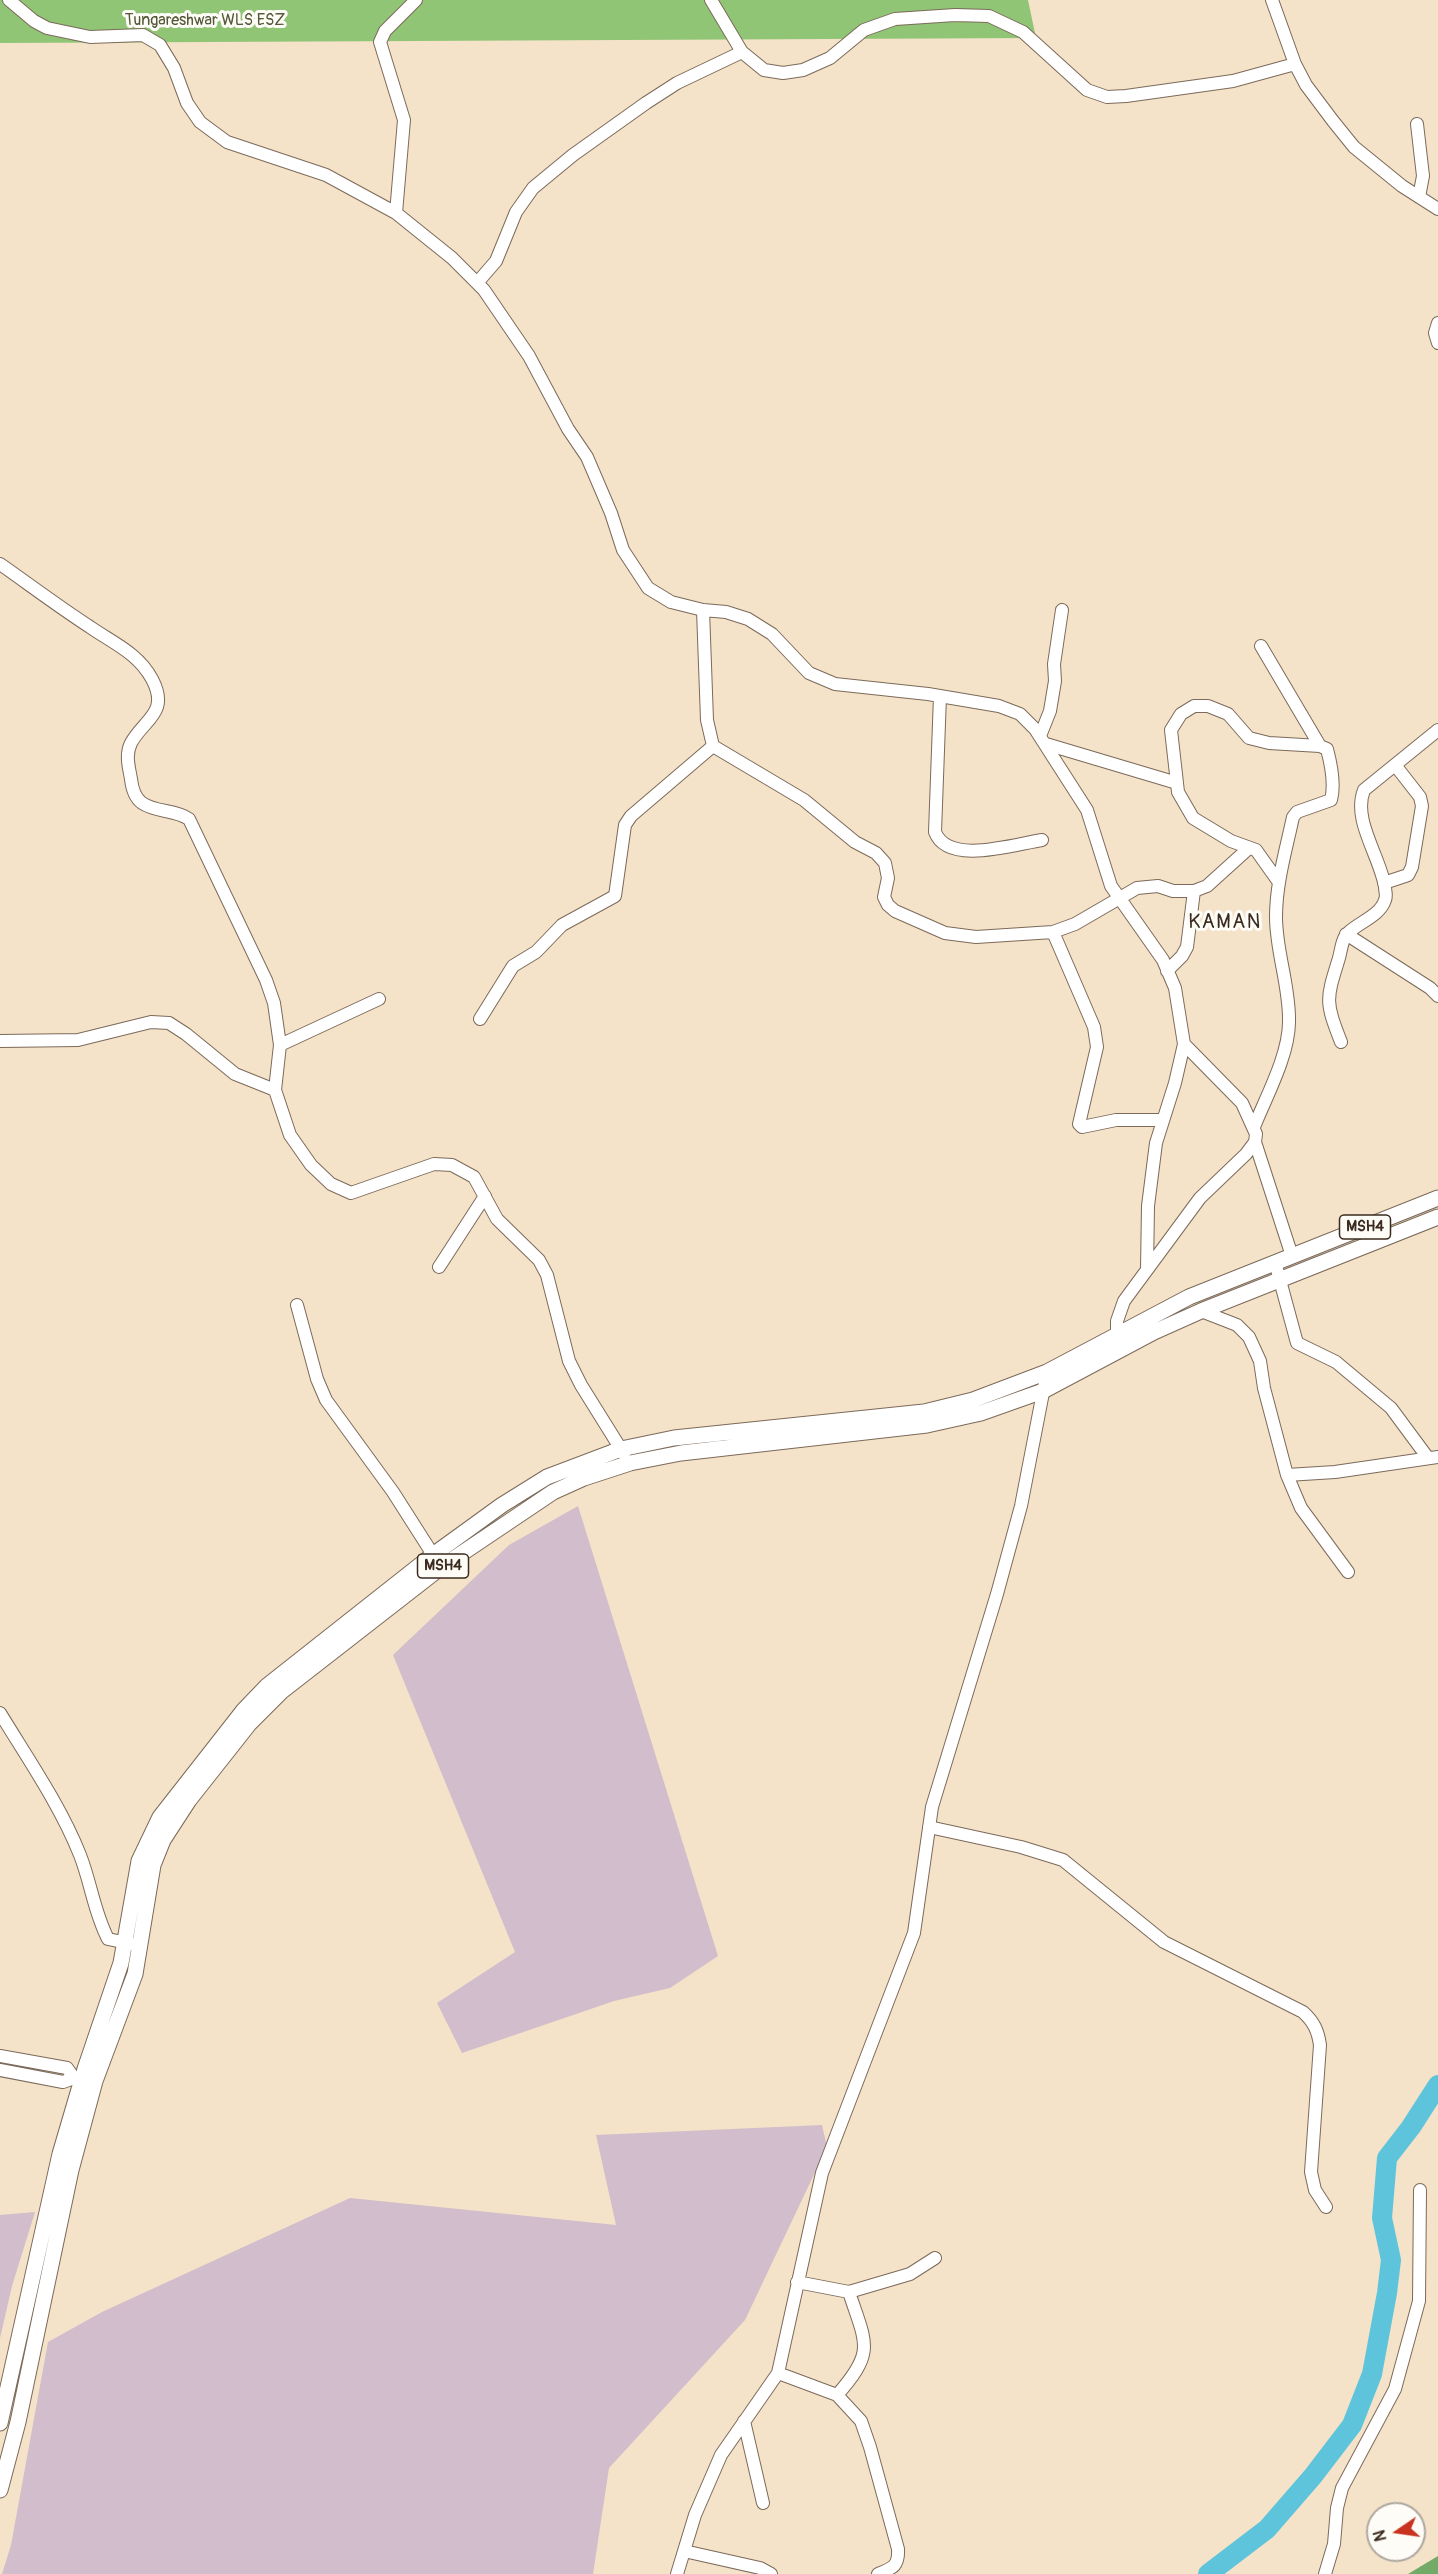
<!DOCTYPE html>
<style>
body{margin:0}
#map{position:relative;width:1438px;height:2574px;overflow:hidden;background:#f4e2c9;font-family:Pangolin,sans-serif}
canvas{display:block}
.north{position:absolute;left:1366px;top:2502px;width:60px;height:60px;box-sizing:border-box;background:#fdfcf7;border:2px solid #afa8a0;border-radius:50%;rotate:257deg;font-size:16px;font-weight:700;line-height:24px;text-align:center;color:#3b2a1e}
.north::after{content:'';display:block;margin:auto;width:21px;height:27px;background:#c8321e;clip-path:polygon(50% 0,100% 100%,50% 72%,0 100%)}
</style>
<div id="map">
<canvas width="1438" height="2574"></canvas>
<div class="north">N</div>
</div>
<script>
const context = document.querySelector('canvas').getContext('2d');
context.lineJoin = 'round';
function fillPath(path, color) { context.fillStyle = color; context.fill(path, 'evenodd'); }
function trace(path, color, width, dash) { context.strokeStyle = color; context.lineWidth = width; context.lineCap = dash ? 'butt' : 'round'; context.setLineDash(dash || []); context.stroke(path); }
function drawText(font, color, halo, rows, align = 'center') {
  context.font = font + ' Pangolin,sans-serif'; context.lineWidth = 6; context.setLineDash([]); context.textBaseline = 'middle'; context.strokeStyle = halo; context.fillStyle = color; for (const [text, x, y, turn = 0] of rows) {
    context.save(); context.translate(x, y); context.rotate((+turn || 0) * Math.PI / 180); context.textAlign = isNaN(turn) ? turn : align; if (halo) context.strokeText(text, 0, 0); context.fillText(text, 0, 0); context.restore();
  }
}
const industrial = new Path2D(`
 M578,1506L718,1956L670,1988L614,2001L462,2053L437,2003L515,1952L393,1655L509,1545Z
 M822,2125L827,2147L745,2320L609,2468L593,2574H2L11,2545L48,2342L102,2312L350,2198L616,2225L596,2135Z
 M35,2212L12,2286L0,2338V2215Z`);
const green = new Path2D(`
 M0,0H1028L1036,38L0,43Z`);
const forest = new Path2D(`
 M1438,2556V2574H1408Z`);
const river = new Path2D(`
 M1208,2574L1267,2529L1313,2476L1352,2425L1372,2374L1387,2293L1391,2260L1382,2218L1387,2158L1411,2127L1438,2085`);
const minor = new Path2D(`
 M9,0L34,21L47,28L90,37L143,35L160,45L174,68L187,103L200,122L227,142L326,175L396,213L452,258L484,290L529,356L568,429L587,457L611,513L623,550L648,588L671,602L703,610L726,612L748,619L772,634L809,673L835,684L928,694L999,706L1020,714L1035,729L1087,810L1111,886L1163,960L1175,988L1184,1044L1242,1103L1256,1134L1255,1142L1246,1154L1200,1198L1124,1301L1117,1321V1342
 M711,0L742,52L764,70L783,73L803,70L830,58L864,30L895,19L955,15L989,16L1023,32L1087,90L1107,97L1126,96L1233,81L1295,64
 M1272,0L1295,64L1306,85L1333,121L1354,147L1402,186L1438,209
 M1417,124L1423,176L1419,197
 M396,213L404,120L380,42L385,31L416,0
 M477,283L496,261L516,212L533,188L573,155L646,103L677,83L742,52
 M1438,323L1435,333L1438,343
 M0,564C30,585 59,607 90,627C113,643 138,653 152,679C170,713 144,719 131,743C125,755 129,767 131,779C132,788 134,797 142,803C157,813 174,809 189,819L266,980L274,1003L280,1045L275,1090L290,1135L311,1165L331,1184L351,1193L434,1164L452,1165L474,1177L497,1219L539,1260L547,1275L569,1361L581,1385L624,1454
 M703,610L707,720L713,746L804,800L855,842L876,853L885,863L888,878L884,897L888,905L895,911L945,933L976,937L1053,932L1075,924L1137,888L1158,886L1173,891H1194L1207,886L1249,848
 M1261,646L1320,746
 M940,696L935,832C948,866 1015,844 1042,840
 M1040,736L1050,711L1055,681L1054,664L1062,610
 M1046,744L1177,783
 M1384,883L1408,875L1412,867L1422,806L1420,797L1395,765
 M1053,932L1094,1027L1097,1047L1079,1124L1082,1127L1116,1120H1163
 M1346,934L1430,988L1438,996
 M1167,971L1182,956L1187,947L1194,891
 M480,1019L513,966L536,952L562,925L615,896L625,825L631,816L713,746
 M0,1041L78,1040L151,1022L169,1023L186,1034L235,1074L275,1090
 M1341,1042C1325,1001 1326,1000 1339,958C1341,951 1342,938 1348,933C1359,922 1380,916 1385,900C1387,896 1385,891 1385,887C1380,856 1352,820 1364,790L1438,730
 M280,1045L379,999
 M1254,1127C1266,1097 1289,1055 1289,1022C1290,987 1276,952 1276,917C1276,883 1286,850 1293,817L1297,812L1331,800C1335,785 1331,764 1327,749L1320,746L1269,743L1249,738L1228,714L1208,706H1194L1181,714L1171,730L1178,792L1193,818L1231,841L1256,850L1278,881
 M1255,1142L1292,1256
 M1275,1262L1297,1343L1336,1362L1391,1408L1428,1458
 M439,1267L485,1196
 M1147,1269L1148,1206L1156,1143L1175,1083L1184,1044
 M297,1305L317,1379L326,1400L393,1492L437,1561
 M1201,1311L1237,1325L1249,1337L1260,1361L1264,1388L1287,1475L1301,1508L1348,1572
 M1287,1475L1335,1472L1438,1457
 M0,1713C28,1759 60,1805 80,1855C91,1883 94,1912 108,1939L132,1944
 M929,1827L1021,1847L1063,1860L1164,1942L1303,2012C1314,2022 1318,2031 1320,2045L1311,2172L1315,2190L1326,2207
 M0,2056L67,2068L74,2078
 M0,2070L63,2082L74,2078L90,2080
 M797,2282L849,2292L910,2274L935,2258
 M778,2373L837,2395L861,2421L870,2447L898,2549C899,2566 893,2568 878,2574
 M837,2395C876,2351 866,2344 849,2292
 M744,2421L763,2503
 M684,2551L760,2568L771,2574
 M677,2574L695,2515L721,2455L778,2373L822,2173L914,1933L932,1807L997,1594L1021,1506L1047,1372
 M1325,2574L1334,2544L1337,2508L1342,2488L1395,2389L1419,2301L1420,2190`);
const major = new Path2D(`
 M0,2423L60,2154L85,2069L121,1963L139,1861L160,1817L243,1711L267,1686L433,1555L502,1505L547,1477L621,1449L674,1438L924,1412L973,1400L1047,1372L1189,1297L1438,1198
 M0,2490L18,2422L71,2170L95,2081L135,1974L153,1865L163,1840L189,1800L249,1724L282,1691L440,1568L553,1492L584,1478L630,1463L681,1453L927,1425L981,1413L1043,1391L1154,1332L1201,1311L1438,1217`);
const shields = [
 [1365,1227,51],
 [443,1566,51]
];
const shieldNames = [
 ["MSH4",1365,1227],
 ["MSH4",443,1566]
];
const parkNames = [
 ["Tungareshwar WLS ESZ",205,21]
];
const quarterNames = [
 ["KAMAN",1225,923]
];
fillPath(industrial, '#d1bdcb');
fillPath(green, '#90c576');
fillPath(forest, '#74aa67');
trace(river, '#5ec4db', 20);
trace(minor, '#7c6a5a', 14);
trace(major, '#7c6a5a', 17);
trace(minor, '#fff', 12);
trace(major, '#fff', 15);
for (const [x, y, w] of shields) { const box = new Path2D(); box.roundRect(x - w / 2, y - 12, w, 24, 4.5); context.fillStyle = '#fdfcf7'; context.fill(box); trace(box, '#3b2a1e', 1.5); }
drawText('bold 15px', '#3b2a1e', null, shieldNames);
drawText('16px', '#545838', '#fdfcf7', parkNames);
context.letterSpacing = '1.5px';
drawText('20px', '#3b2a1e', '#fdfcf7', quarterNames);
context.letterSpacing = '0px';
</script>
